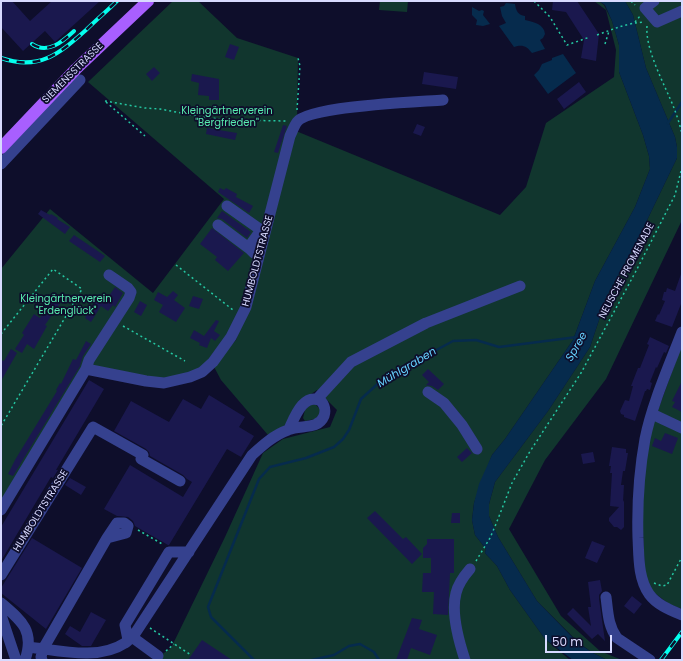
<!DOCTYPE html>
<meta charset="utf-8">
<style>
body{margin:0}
#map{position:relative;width:683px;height:661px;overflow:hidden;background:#0e0e2b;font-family:Poppins,sans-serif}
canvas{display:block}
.frame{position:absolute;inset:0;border:2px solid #d8daff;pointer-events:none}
.scale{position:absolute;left:545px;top:635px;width:67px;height:18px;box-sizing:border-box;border:2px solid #d8daff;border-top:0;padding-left:5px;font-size:12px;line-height:14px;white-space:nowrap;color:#d8daff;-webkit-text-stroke:3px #0e0e2b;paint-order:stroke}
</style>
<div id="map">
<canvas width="683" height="661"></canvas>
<div class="frame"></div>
<div class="scale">50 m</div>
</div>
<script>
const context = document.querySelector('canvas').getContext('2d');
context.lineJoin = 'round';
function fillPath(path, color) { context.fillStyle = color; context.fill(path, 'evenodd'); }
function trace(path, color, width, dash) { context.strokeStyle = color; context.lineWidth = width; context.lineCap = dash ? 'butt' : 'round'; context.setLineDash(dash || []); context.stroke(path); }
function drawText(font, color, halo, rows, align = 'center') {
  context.font = font + ' Poppins,sans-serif'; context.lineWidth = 3.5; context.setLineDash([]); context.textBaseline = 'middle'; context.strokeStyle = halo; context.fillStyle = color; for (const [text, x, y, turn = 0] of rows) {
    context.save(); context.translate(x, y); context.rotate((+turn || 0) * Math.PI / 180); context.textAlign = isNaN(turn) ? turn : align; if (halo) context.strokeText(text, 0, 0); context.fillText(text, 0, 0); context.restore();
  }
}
const green = new Path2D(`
 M173,1H198L237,38L298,58L297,122L244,304L234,326L201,369L164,381L83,366L1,503V269L50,209L153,293L224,199L88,82Z
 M380,1H408L407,12L379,10Z
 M594,1H599L604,5L612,21L619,45V72L643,135L649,156L650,169L635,207L595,281L573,340L505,439L492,455L474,503L472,520L475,535L486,549L485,553L497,566L510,590L545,639L570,660H154L171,648L225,537L263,453L283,439L330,427L337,410L317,390L304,399L286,425L268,435L221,380L213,365L236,340L296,131L500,215L526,187L546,123L614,77L616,50L606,10Z
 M625,1H682V220L606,379L545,460L509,529L561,616L600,651L622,660H607L593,653L579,643L537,601L498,537L489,516V504L495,482L548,411L590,347L607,296L637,241L677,158V147L675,137L646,68L633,15Z
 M682,344V609L669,604L652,591L645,575L642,511L645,467L652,427Z
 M315,404L320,409V414L315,419L305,421L303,418L305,410L310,405Z`);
const water = new Path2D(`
 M599,1H625L633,15L646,68L675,137L677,147V158L637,241L607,296L590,347L548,411L495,482L489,504V516L498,537L537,601L578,643L593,653L607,660H573L545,639L510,590L497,566L485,553L486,549L475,535L472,520L474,503L479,484L492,455L505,439L573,340L595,281L635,207L650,169L649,156L643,135L619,72V45L612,21L605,5Z
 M506,3L515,4C516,11 518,15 525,16V20C534,22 544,24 545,34L543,38L540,40L545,49L532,53C527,46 522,44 514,47L499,26L506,23L502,16L500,7L504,6Z
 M472,7L479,11L482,10L484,11L483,15L490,24L483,26L476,25L477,20L472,15Z
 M563,54L576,73L548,94L534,75L539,70L542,64L552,60V58Z`);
const stream = new Path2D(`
 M668,123L682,102
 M254,660L211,617L208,607L259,479L270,467L306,458L334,447L343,439L349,430L361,399L383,379L453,341L476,340L499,347L577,337
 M312,660L334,655L349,646L360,644L374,652L379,660`);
const building = new Path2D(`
 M1,1H12L30,21L52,1H100L55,42L45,31L23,51L1,27Z
 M553,1H577L599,34L596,61L581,58L584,40L566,12L552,10Z
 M230,44L239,47L234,60L225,57Z
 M154,67L160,73L152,81L146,74Z
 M424,72L458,77L456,89L422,84Z
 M192,74L219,79V100H209V96L198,95L199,83L191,81Z
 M579,82L586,92L564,109L557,99Z
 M417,124L425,127L421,136L413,133Z
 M283,125L287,126L278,153L274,152Z
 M207,128L237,133L235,140L206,134Z
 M220,188L224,190L226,188L237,194L236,197L253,206L249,213L218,192Z
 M41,210L50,215L51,214L58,218L57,219L70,227L65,234L38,214Z
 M222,211L251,232L247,238L222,219L217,218Z
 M212,228L244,253L228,271L215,260L217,257L200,244Z
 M74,235L105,256L100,262L69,241Z
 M681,274L682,304H681L672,327L655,321L658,314L659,315L665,301L662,300L664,292H666L667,288L675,291Z
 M115,287L123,293L115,307L113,305L108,311L101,306L91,322L85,318L99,294L107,299Z
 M173,291L178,295L174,300L185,308L176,322L159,312L163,305L154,300L158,292L167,297Z
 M193,296L203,299L199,309L189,306Z
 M55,297L61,302L45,325L47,326L34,349L27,344L22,353L15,349L24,335L22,333L34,314L40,318Z
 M140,301L147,305L141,316L134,312Z
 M216,320L219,321L214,331L220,335L215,341L211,338L207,348L199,345L200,343L190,338L194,330L204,336Z
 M650,337L669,346L666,353L664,352L657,368L656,367L650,382L652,383L650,390L647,389L646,391H645L635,421L624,417V415L621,414L620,411L625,400L629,401L633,386H631L638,368H640L649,345L647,344Z
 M86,341L91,344L83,356L80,366L13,476L8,474L15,460L57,391L56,390L60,383L61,384L73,359L76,360Z
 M11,349L17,353L1,381V360L4,361Z
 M428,369L444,384L438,390L432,386L426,385L429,382L422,375Z
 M89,380L104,389L56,470H58L53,478L51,477L1,561V527Z
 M682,381V412L672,407L675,402L672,401Z
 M209,395L245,417L239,427L254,436L241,457L227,449L169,545H168L135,526L133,521L128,517L117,516L104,509L130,465L183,497L192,482L187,479L183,475L150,456L149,452L146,449L114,431L131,401L169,422L183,399L201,409Z
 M665,433L678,438L672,454L652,446L655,438L661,441Z
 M612,447L626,449V453H628L625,471H623L621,485H624L623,502L624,500V527L621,530L617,527H614L609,521V518L619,507L610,506L612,473H610L611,466H609Z
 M467,448L472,453L462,462L457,457Z
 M593,452L595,462L583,464L581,454Z
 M70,478L86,487L81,495L65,485Z
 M375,511L403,539L406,537L422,554L412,564L367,518Z
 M452,513H460V523H451Z
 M32,538L82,568L46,629L1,593V588Z
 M427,539H454V573H450L448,615L433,614L434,592H422L423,573H431V558H423V548L427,544Z
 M592,541L605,546L597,563L585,558Z
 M600,580L602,591L599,595V599L605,641L598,634L592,639L567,614L573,608L591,626L588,607H591L588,582Z
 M632,596L642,604L634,614L624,606Z
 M91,612L106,620L91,646H82L65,634L70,626L80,632Z
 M412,618L422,620L419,629L437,635L430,655L411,648L407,660H396Z
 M202,640L232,660H188Z`);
const path = new Path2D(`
 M534,1L550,17L567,45L590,37
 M631,1L635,5
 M635,22L640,16
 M647,26C645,50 665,85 674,108C677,116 680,125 682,134
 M597,35C614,29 626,23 645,22
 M605,44L609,31
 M105,101L145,108L160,109L197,116L228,120L287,121
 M106,102L145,136
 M297,110L300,66L298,58
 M176,265L233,310
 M123,326L185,361
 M1,334L53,269L82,289L1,426
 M138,530L164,545
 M476,561L490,538L496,524L512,483L529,453L581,373L636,271L675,195L682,167
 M654,583L662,586L667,585L682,557
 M150,628L191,655
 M166,651L174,644`);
const minor = new Path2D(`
 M654,1L645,8L657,22L682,11
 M1,164L80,80
 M227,206L261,230L251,244L250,249
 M218,225L250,249L254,253
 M682,332C669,366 652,404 645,439C639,472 637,505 638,538C639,557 638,578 649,594C657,605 670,610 682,615
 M86,369L146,381L164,383L190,377L202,372L213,362L231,337L246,307L290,136C292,132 294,126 297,122C309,106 418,102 443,100
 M428,392L444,403L462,425L477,449
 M317,399L351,362L426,323L520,286
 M652,414L682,428
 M1,510L86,369L89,360L129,298L131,292L128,288L109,275
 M1,575L93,427L143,455L141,459L180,481
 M606,597C608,612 608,626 617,638L650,660
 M1,603C22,621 35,631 25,660
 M1,615L16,660
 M132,637L158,656
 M128,640L125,625L169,552H189
 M28,647C58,650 98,661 125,643C129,641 132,636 136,632L252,455C263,445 274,435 288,430C299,424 318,431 324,416C326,410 325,406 321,401C304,392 295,416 289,429
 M42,660L41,657L43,649L107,538L117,523H124L128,526L126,533L107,538
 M465,660C459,642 451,612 456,593C458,584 464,576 470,569`);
const major = new Path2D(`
 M1,148L76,69L148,1`);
const rail = new Path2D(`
 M32,44C48,55 63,41 74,31
 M1,58C39,71 59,54 86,30C96,20 107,11 117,1
 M661,660L682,632`);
const streetNames = [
 ["SIEMENSSTRASSE",73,73,-45],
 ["HUMBOLDTSTRASSE",258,261,-75],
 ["NEUSCHE PROMENADE",627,271,-62],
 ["HUMBOLDTSTRASSE",41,511,-58]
];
const parkNames = [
 ["Kleingärtnerverein",227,111],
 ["\"Bergfrieden\"",227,123],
 ["Kleingärtnerverein",66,299],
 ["\"Erdenglück\"",66,311]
];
const waterNames = [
 ["Spree",577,347,-60],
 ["Mühlgraben",407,368,-31]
];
fillPath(green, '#11362e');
fillPath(water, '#062b4d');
trace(stream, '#062b4d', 2.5);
fillPath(building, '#1a184e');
trace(path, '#25c7a2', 1.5, [2, 3]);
trace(minor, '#35418e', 11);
trace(major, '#a85fff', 12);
trace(rail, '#04ffee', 4);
trace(rail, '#0e0e2b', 2.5, [8]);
drawText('10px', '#d8daff', '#0e0e2b', streetNames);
drawText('10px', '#58ebae', '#0e0e2b', parkNames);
drawText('italic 11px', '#66d2ff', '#0e0e2b', waterNames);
</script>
